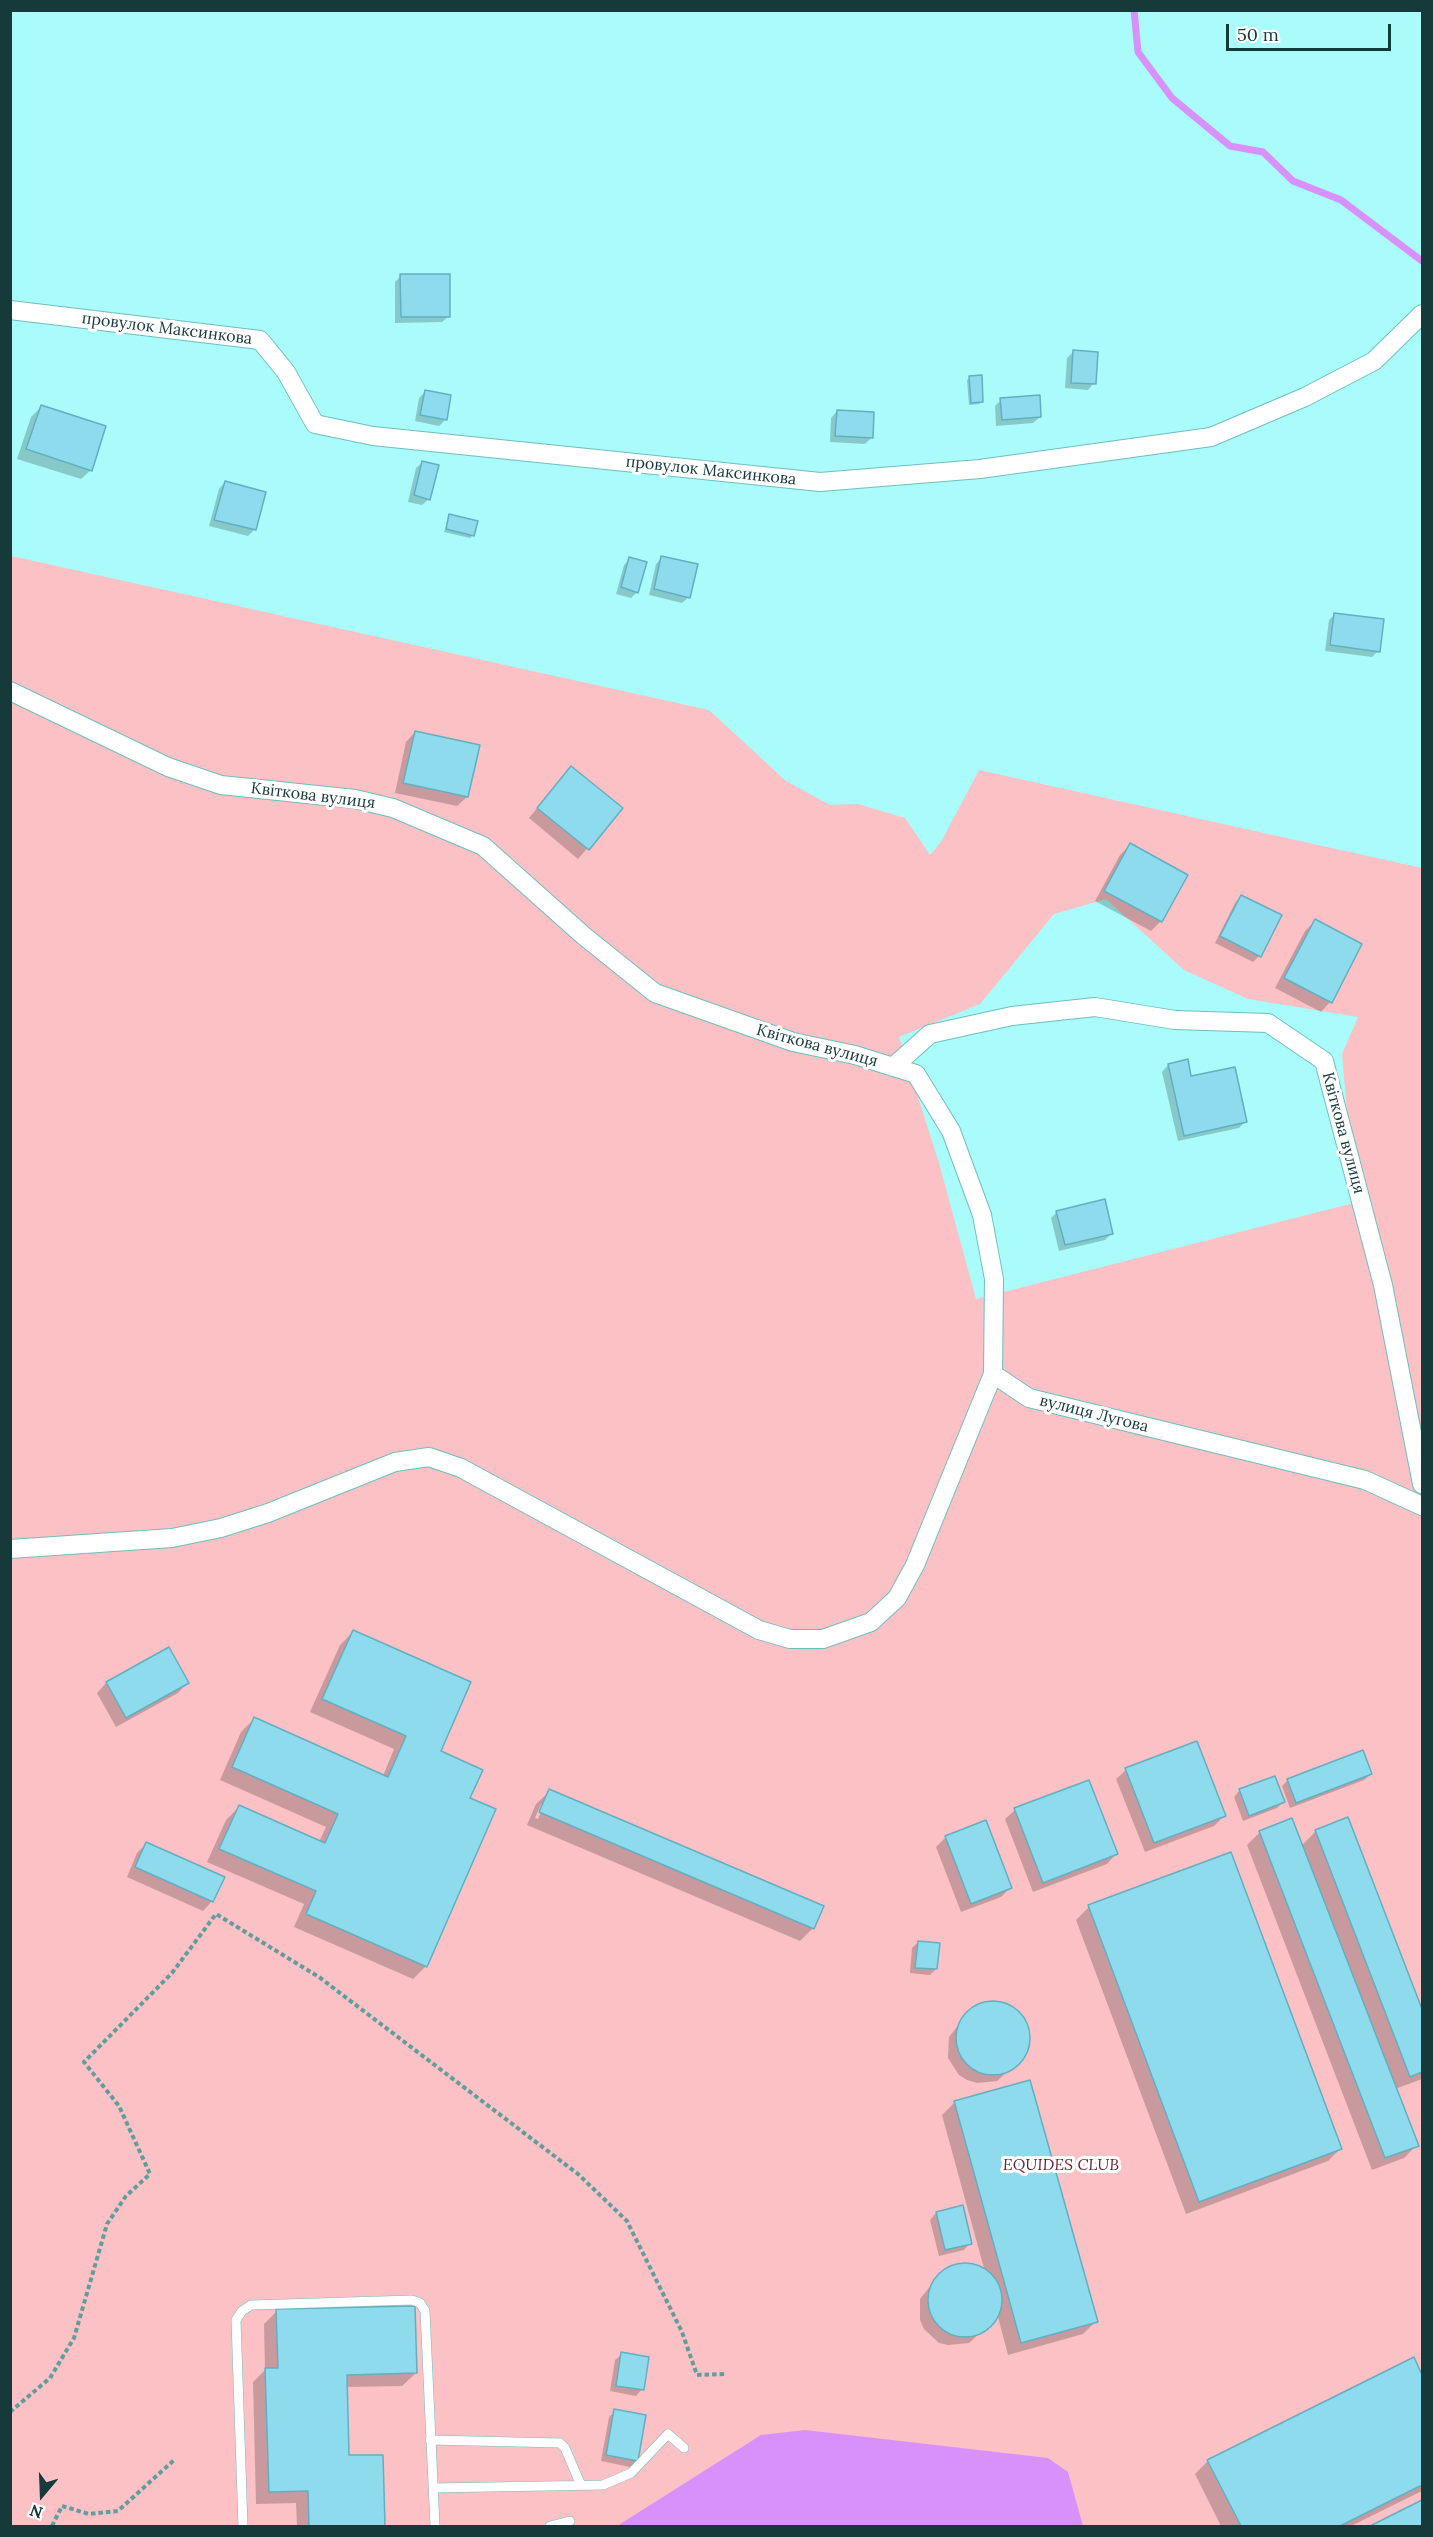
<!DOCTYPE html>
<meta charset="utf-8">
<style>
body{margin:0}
#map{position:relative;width:1433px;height:2537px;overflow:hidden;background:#a9fcfa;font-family:Lora,serif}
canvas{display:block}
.frame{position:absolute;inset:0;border:12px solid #163939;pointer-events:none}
.north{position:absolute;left:12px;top:2465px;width:60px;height:60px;-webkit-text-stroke:4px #fff;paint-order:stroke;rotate:199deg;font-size:16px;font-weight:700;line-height:24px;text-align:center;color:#163939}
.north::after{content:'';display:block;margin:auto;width:21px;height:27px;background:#163939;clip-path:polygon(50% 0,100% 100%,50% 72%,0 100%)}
.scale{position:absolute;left:1226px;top:24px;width:165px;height:27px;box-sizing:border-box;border:3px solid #163939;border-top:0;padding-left:8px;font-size:18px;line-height:21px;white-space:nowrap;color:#163939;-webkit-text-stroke:4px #fff;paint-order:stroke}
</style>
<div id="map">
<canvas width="1433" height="2537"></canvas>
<div class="frame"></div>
<div class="north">N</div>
<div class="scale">50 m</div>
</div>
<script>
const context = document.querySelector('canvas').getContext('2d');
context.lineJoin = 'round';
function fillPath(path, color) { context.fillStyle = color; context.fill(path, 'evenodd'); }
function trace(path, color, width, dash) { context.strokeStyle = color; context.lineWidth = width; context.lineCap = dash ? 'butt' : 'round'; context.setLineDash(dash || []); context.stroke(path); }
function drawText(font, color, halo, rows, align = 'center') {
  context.font = font + ' Lora,serif'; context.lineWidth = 6; context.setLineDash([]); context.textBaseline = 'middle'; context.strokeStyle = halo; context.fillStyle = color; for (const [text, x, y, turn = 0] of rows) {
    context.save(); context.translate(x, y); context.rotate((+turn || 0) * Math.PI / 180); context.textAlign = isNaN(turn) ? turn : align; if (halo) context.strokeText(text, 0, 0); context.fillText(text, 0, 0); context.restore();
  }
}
const green = new Path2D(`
 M11,556L709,710L786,781L830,805L858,804L905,818L930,855L941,842L979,770L1422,868V2526H11ZM1106,899L1184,970L1248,999L1358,1017L1342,1054L1349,1134L1366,1200L976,1299L939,1163L899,1037L980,1004L1054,914Z`);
const water = new Path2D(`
 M805,2430L1048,2458L1068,2472L1083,2526H617L761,2435Z`);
const shadow = new Path2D(`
 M401,276L449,316L442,322L395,323V282Z
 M1073,352L1094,383L1088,390L1065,388L1067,358Z
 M970,378L982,402L979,404L969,405L967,380Z
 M425,392L445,420L439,426L415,421L419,398Z
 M1001,400L1040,417L1033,423L996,426L995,406Z
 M41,407L91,470L81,479L17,459L31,417Z
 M837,411L871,438L865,444L830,442L831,418Z
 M423,462L429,499L422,505L408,502L416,468Z
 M225,482L264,493L254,530L248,536L209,526L219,489Z
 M450,516L473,535L470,538L444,532Z
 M662,558L689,597L682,603L649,595L656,564Z
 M630,559L637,592L631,598L616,594L624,565Z
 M1335,614L1378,651L1372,657L1325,651L1329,620Z
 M415,732L467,797L457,806L395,793L406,742Z
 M562,778L621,809L578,859L529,818Z
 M1130,845L1161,921L1151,931L1095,901L1120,855Z
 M1241,896L1259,956L1253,962L1215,943L1235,903Z
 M1315,921L1330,1002L1321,1012L1275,988L1305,931Z
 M1168,1065L1190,1078L1245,1122L1239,1128L1178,1141L1162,1072Z
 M1057,1212L1112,1233L1105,1240L1059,1251L1051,1218Z
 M353,1632L439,1752L468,1798L426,1966L413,1979L294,1927L304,1904L207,1862L226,1820L239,1807L319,1842L326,1827L220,1780L241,1732L254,1719L383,1776L394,1749L310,1712L340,1645Z
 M168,1649L187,1683L178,1693L116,1727L97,1693L106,1683Z
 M1126,1770L1224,1816L1214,1826L1145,1852L1116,1779Z
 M1371,1774L1364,1780L1290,1808L1282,1786L1288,1780Z
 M1240,1790L1283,1802L1277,1808L1243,1821L1234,1797Z
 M550,1791L813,1928L800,1941L527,1825L536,1804ZM541,1804H544L538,1819L535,1818Z
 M1015,1810L1116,1854L1107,1864L1033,1892L1005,1819Z
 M1347,1819L1422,2013V2079L1395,2089L1417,2145L1404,2158L1372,2170L1247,1845L1260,1832L1301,1846L1316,1831Z
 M946,1837L1010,1888L1001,1897L961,1912L936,1847Z
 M147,1843L212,1901L203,1911L127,1877L137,1853Z
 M1089,1907L1341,2148L1328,2161L1186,2214L1076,1920Z
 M918,1942L936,1969L930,1975L910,1973L912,1948Z
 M999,2002L1009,2005L1024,2019L1029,2038L1023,2058L997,2081L977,2083L967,2080L959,2075L948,2058L949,2037L970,2010L979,2005Z
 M955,2102L1096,2321L1083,2334L1008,2355L997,2313L995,2319L969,2343L948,2345L939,2343L924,2329L920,2320V2299L935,2280L951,2267L960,2264L980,2267L985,2272L942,2115Z
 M936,2213L970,2243L964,2250L939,2256L930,2220Z
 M277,2311L416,2373L402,2386L346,2387L348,2457L381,2456L383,2526H297L296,2503L256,2504L253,2382L265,2370L264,2324Z
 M622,2354L642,2389L636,2396L610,2391L615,2360Z
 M1413,2359L1422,2378V2491L1351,2526H1221L1195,2474L1208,2461Z
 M615,2411L636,2461L630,2467L601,2461L609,2417Z
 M1422,2502V2526H1374Z`);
const stream = new Path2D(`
 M1134,10L1138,52L1172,98L1230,146L1263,152L1293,181L1341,200L1422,261`);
const building = new Path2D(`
 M400,274H450V317H401Z
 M1073,350L1098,352L1096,384L1071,383Z
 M982,375L983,402L971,403L969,376Z
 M425,390L451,395L447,420L420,415Z
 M1040,395L1041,417L1002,420L1000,398Z
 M41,405L106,426L92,471L26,449Z
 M837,410L874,412L873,438L835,436Z
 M422,461L439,465L430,500L414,495Z
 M225,481L266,492L256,530L214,520Z
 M449,514L478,521L474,536L446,529Z
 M661,556L698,564L690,598L654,589Z
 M629,557L647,562L638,593L621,587Z
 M1334,613L1384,619L1380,652L1330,645Z
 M415,731L480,745L468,797L403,783Z
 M571,766L623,808L589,850L537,808Z
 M1130,843L1188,875L1162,922L1104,891Z
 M1241,895L1282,915L1261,957L1220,936Z
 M1315,919L1362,944L1332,1003L1284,978Z
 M1188,1059L1191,1076L1235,1067L1247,1122L1184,1136L1168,1064Z
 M1105,1199L1113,1234L1065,1245L1056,1211Z
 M353,1630L471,1682L441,1751L483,1770L470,1798L496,1809L427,1967L306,1914L316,1891L219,1849L239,1805L325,1843L338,1814L232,1767L254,1717L388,1777L406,1736L322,1699Z
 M169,1647L189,1683L126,1718L106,1682Z
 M1197,1741L1226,1816L1154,1843L1125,1768Z
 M1363,1750L1372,1774L1296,1803L1287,1779Z
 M1275,1776L1285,1802L1249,1816L1239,1789Z
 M1089,1780L1118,1854L1043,1883L1014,1808Z
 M549,1789L824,1906L814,1929L539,1812Z
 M1348,1817L1422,2009V2072L1410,2077L1315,1830Z
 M1292,1818L1419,2146L1385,2158L1259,1831Z
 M986,1820L1012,1888L971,1904L945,1836Z
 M146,1842L225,1877L213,1902L135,1867Z
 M1231,1852L1342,2149L1199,2202L1088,1905Z
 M918,1941L940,1943L937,1969L915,1968Z
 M956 2038a37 37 0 1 1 74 0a37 37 0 1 1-74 0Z
 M1030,2080L1098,2322L1021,2343L954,2101Z
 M963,2205L972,2244L945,2250L936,2212Z
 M928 2300a37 37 0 1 1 74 0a37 37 0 1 1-74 0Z
 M415,2306L417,2373L347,2375L349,2455H383L385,2526H309L308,2491L269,2492L265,2368H278L276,2309Z
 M621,2352L649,2357L644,2390L616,2386Z
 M1414,2357L1422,2375V2485L1340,2526H1241L1207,2460Z
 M614,2409L646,2415L638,2461L606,2455Z
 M1422,2500V2526H1370Z`);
const path = new Path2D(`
 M10,2412L50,2378L74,2338L107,2224L126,2196L150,2174L119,2106L84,2062L172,1973L216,1914L319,1977L578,2174L627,2221L682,2332L697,2375L726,2374
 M52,2526L62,2506L89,2514L118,2511L174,2460`);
const lane = new Path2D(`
 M430,2440L560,2443L565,2448L580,2483
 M433,2488L603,2485L631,2473L668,2434L684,2448
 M243,2526L236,2320L242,2311L251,2305L412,2300L420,2303L425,2311L435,2526
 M550,2526L570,2521`);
const street = new Path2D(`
 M10,310L260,340L286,372L315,424L373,436L820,482L980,469L1211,437L1305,397L1374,361L1422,314
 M10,691L168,767L221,785L355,799L393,808L483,846L584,936L655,993L793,1042L855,1055L916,1074L951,1131L982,1215L994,1279L993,1374L1029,1398L1365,1480L1422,1506
 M893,1067L930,1034L1012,1016L1095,1007L1175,1020L1268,1023L1324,1061L1383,1285L1422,1484
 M10,1549L172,1538L221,1528L268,1513L395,1462L429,1457L461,1468L759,1630L790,1639H823L871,1622L897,1598L915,1565L993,1374`);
const streetNames = [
 ["провулок Максинкова",167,329,7],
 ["провулок Максинкова",711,471,6],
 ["Квіткова вулиця",313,796,7],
 ["Квіткова вулиця",817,1046,15],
 ["Квіткова вулиця",1343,1133,75],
 ["вулиця Лугова",1094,1414,14]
];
const parkNames = [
 ["EQUIDES CLUB",1061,2165]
];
fillPath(green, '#fbc1c5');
fillPath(water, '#d891fa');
fillPath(shadow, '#0003');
trace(stream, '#d891fa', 7);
fillPath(building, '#8edbee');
trace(building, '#62afc1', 1.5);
trace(lane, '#6dbfbe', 10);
trace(street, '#6dbfbe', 20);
trace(path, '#619d9c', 4, [4.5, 3]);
trace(lane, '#fff', 9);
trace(street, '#fff', 18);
drawText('16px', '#163939', '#fff', streetNames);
drawText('italic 16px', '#701e2d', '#fff', parkNames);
</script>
